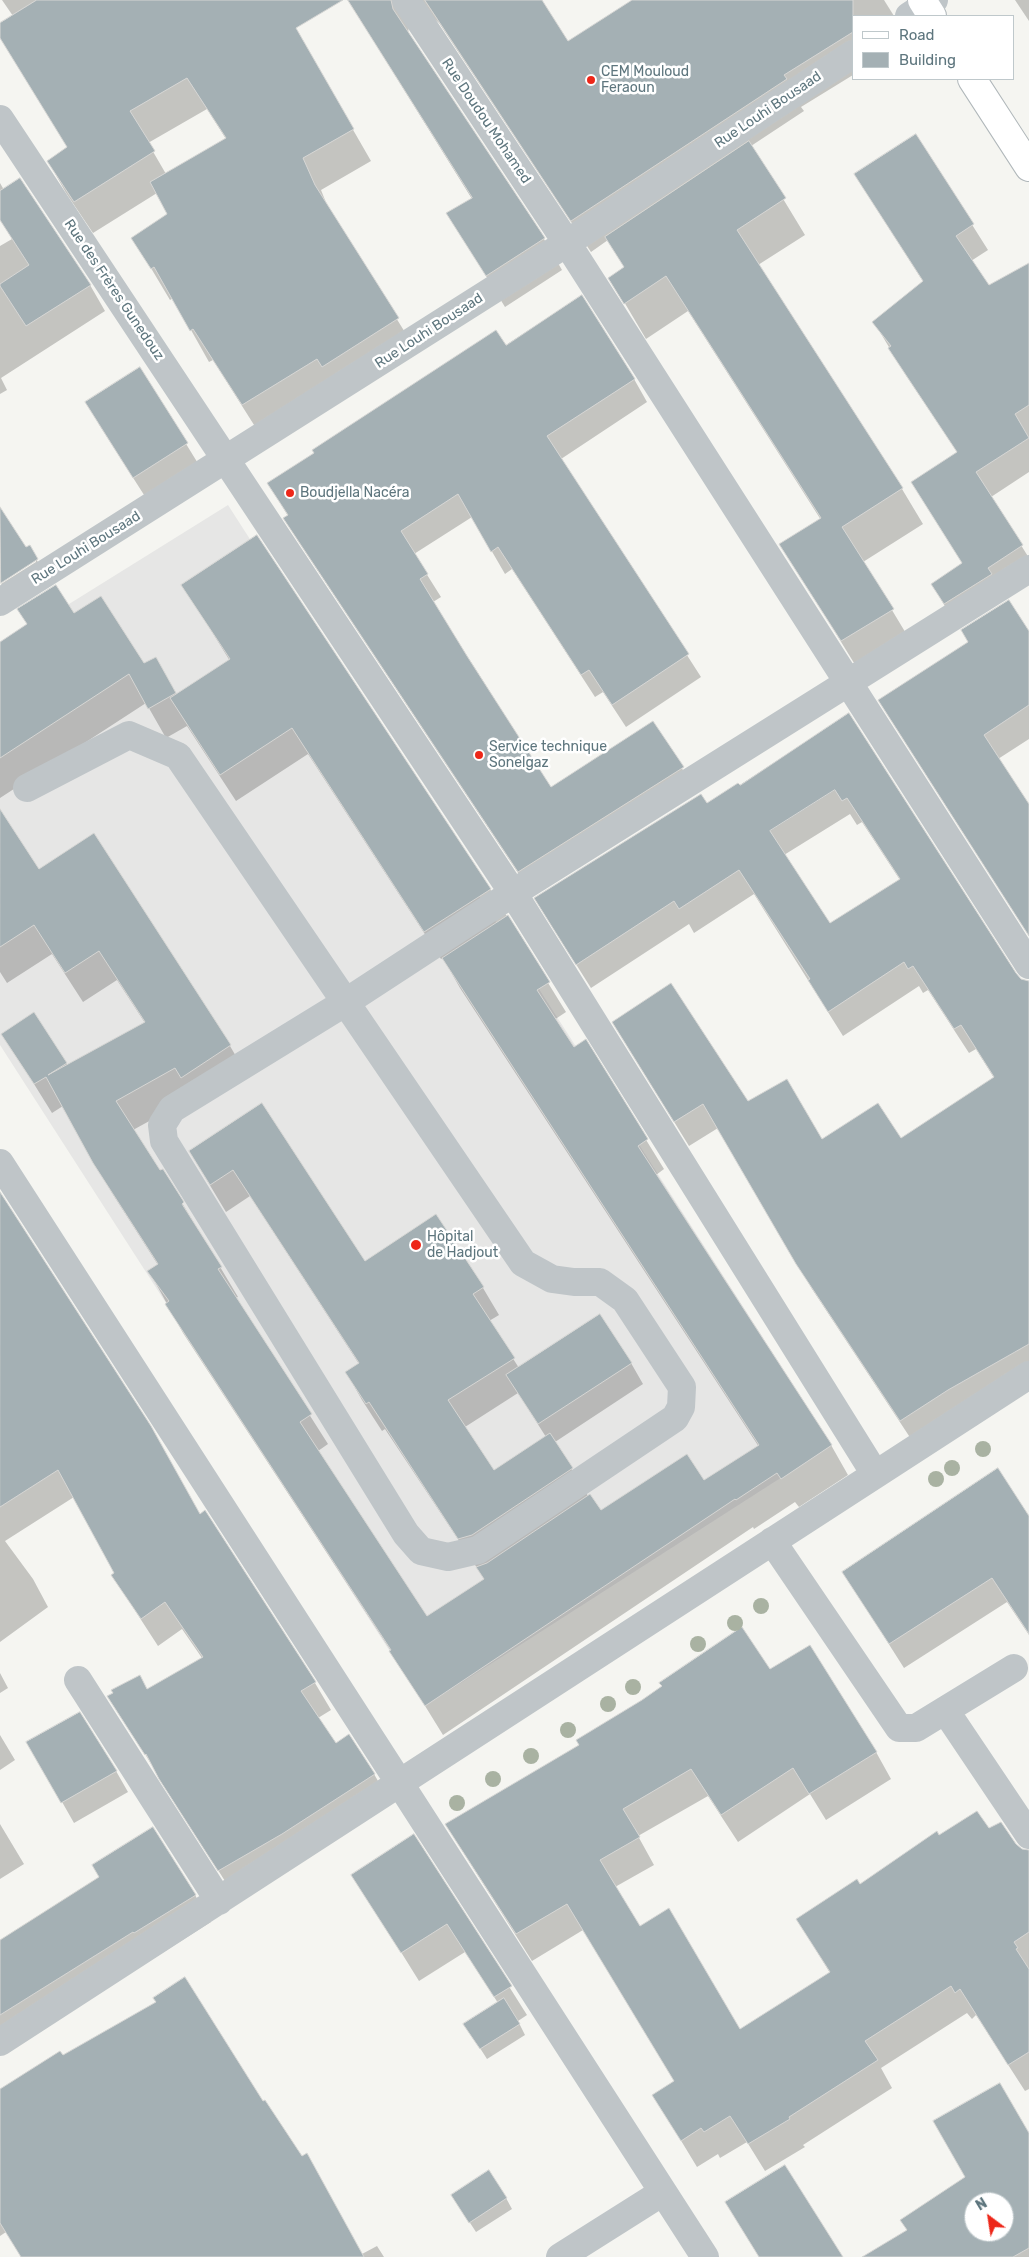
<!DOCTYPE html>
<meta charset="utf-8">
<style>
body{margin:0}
#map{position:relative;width:1029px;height:2257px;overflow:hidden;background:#f5f5f1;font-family:Rubik,sans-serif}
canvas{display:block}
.legend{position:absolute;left:852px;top:15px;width:162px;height:65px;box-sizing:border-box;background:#fff;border:1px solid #bfc8cb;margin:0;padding:6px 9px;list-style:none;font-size:15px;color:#5e767e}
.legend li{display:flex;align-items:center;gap:10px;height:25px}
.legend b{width:25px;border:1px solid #bfc8cb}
.north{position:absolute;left:964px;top:2192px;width:50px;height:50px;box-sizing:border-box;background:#fff;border:1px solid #bfc8cb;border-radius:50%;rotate:329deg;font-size:14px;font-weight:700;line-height:20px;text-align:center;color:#5e767e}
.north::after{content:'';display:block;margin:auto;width:18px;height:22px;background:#ed2719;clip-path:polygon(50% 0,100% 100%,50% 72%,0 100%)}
</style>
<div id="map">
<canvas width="1029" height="2257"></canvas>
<ul class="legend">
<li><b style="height:6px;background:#fff"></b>Road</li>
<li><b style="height:14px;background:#a4b0b4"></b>Building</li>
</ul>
<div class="north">N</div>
</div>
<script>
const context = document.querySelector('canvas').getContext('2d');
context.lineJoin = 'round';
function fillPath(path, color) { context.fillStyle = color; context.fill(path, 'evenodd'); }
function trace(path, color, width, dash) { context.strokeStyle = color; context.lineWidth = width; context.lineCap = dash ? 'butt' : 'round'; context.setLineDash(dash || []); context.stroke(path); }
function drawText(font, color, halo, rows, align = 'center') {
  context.font = font + ' Rubik,sans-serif'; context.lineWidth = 5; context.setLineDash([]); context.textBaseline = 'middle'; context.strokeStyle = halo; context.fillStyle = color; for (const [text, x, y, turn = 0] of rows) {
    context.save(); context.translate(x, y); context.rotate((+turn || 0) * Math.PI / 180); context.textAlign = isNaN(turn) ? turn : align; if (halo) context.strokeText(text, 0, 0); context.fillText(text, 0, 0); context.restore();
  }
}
const built = new Path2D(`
 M228,505L832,1445L425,1706L0,1045V647Z`);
const shadow = new Path2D(`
 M2,0H263L284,10L371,161L321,190L329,210L416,350L261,436L213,360L209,362L173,298L170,300L133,238L169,214L157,193L93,233L66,193L48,161L68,148L0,37V24L13,16ZM207,109L226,139L166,174L148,143Z
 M348,0H540L568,43L632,2L631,0H884L894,16H853V75L801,107L804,111L751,146L805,235L758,265L902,489L923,524L863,562L913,645L862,676L781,544L821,520L688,311L646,339L610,278L625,268L608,240L591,252L439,23L432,17L409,25L408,34L544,239L562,270L505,307L448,214L472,199Z
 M1015,0H1029V21Z
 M916,136L988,250L971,261L988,287L1029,271V472L991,497L1029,558L947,610L933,585L963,564L958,453L905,374L874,322L924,283L855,175Z
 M0,183L4,190L90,285L105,311L1,378L7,390L0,394V246L12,239L0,219Z
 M505,347L634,379L647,402L561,459L701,677L626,727L603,692L595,697L512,569L505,574L472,517L414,554L441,597L433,602L551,788L653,722L696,791L532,894L298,541L285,518L288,516L269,484Z
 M140,369L199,465L146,498L98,423Z
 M0,509L26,549L29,547L48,579L13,601L1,584L36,562V559L0,582Z
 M183,585L490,889L566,1012L554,1020L573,1049L585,1041L664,1169L656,1175L831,1445L848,1475L799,1507L795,1502L754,1529L753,1527L443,1735L393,1654L183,1333L149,1271L158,1265L112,1193L63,1106L52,1113L3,1034L34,1013L68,1066L145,1023L117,980L83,1002L52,954L7,983L0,972V812L38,871L93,835L230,1046L247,1075L193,1097L133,1130L182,1203L238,1297L235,1298L328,1444L318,1451L426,1618L485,1580L385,1429L382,1431L362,1400L346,1372L359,1364L250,1196L226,1212L190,1152L262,1105L365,1263L483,1288L499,1315L489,1321L519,1368L631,1363L643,1384L555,1442L588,1496L601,1512L704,1482L759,1447L460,988L443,958L441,959L308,754L236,801L187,726L166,738L146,703L0,798V643L74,615L144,665L156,658L177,695L230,661ZM518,1393L546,1437L494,1471L465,1427Z
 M1029,633V739L998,759L1029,808V936L880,701Z
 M849,714L1015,974L1022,980L1029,982V1376L915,1445L812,1289L718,1128L689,1146L628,1047L822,1140H900L994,1078L976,1049L969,1053L928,990L923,993L919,986L843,1036L754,894L694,933L689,924L591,988L550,923L707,805L739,786ZM850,814L857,825L862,822L900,880L830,925L784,855Z
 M0,1201L200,1515L205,1512L315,1683L331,1710L318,1718L335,1745L374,1774L390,1802L235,1897L109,1697L147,1690L202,1658L182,1629L158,1646L112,1575L116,1573L74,1497L5,1541L33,1579L48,1607L0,1642Z
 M1029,1519V1635L1007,1602L904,1668L843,1572Z
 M770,1671L876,1752L891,1779L826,1820L810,1794L738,1842L708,1796L638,1836L654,1865L615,1887L639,1928L740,2031L830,1973L797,1919L860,1885L939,1836L988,1830L1022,1850L1029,1851V2089L1025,2091L976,2015L972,2019L967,2013L881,2068L892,2088L803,2145L805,2147L765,2171L747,2142L720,2158L718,2154L697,2167L654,2096L675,2082L583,1930L532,1961L446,1825Z
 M0,1673L8,1688L0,1693Z
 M0,1735L15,1760L0,1770Z
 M28,1742L116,1771L128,1792L74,1823Z
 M0,1824L24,1864L0,1879Z
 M414,1836L527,2015L518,2021L525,2035L487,2059L471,2034L498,2003L465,1952L419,1981L353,1875Z
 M195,1895L211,1922L151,1960L0,2034V1941Z
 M63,2057L263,2102L362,2254L377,2246L384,2257H21L6,2232L0,2236V2091Z
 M1029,2135V2257H865L908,2231ZM974,2202H1004V2232H974Z
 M506,2198L512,2209L476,2232L459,2206Z`);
const building = new Path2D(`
 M37,0H343L296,28L354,129L303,158L315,185L399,318L322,367L317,359L242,405L193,329L190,331L154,267L151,269L131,238L167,214L150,182L226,138L187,78L130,111L155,151L74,202L47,161L67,147L0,38V23Z
 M348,0H391L393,9L545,238L486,276L446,213L472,198Z
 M425,0H542L568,41L632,0H853V32L784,75L787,79L571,221Z
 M916,134L974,224L956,236L989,285L1029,263V405L1015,414L1029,438L976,472L1023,545L988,568L992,574L944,604L931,584L962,563L911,482L957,452L888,348L891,346L872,322L923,281L854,174Z
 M749,141L786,198L737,230L903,488L842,527L894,609L841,641L779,544L821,518L666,276L624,304L608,278L624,267L605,237Z
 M20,178L91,285L26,326L0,286V284L29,265L0,220V191Z
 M582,295L635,379L547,436L689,654L612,705L589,670L581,675L498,547L491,552L458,494L401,531L428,574L420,579L467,656L551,787L653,721L684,767L518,872L283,518L288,515L267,483L314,453L312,450L496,330L506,345Z
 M140,367L188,443L133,478L85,402Z
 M0,507L26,547L30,545L38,559L1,583Z
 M257,535L491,889L424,932L292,728L220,775L170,698L230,659L181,585Z
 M56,585L74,613L101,596L144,663L156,657L176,693L148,709L129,674L0,758V642L27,624L17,609Z
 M1009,600L1029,631V705L984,735L1029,804V936L878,700L968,642L961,630Z
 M849,713L1016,973L1021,979L1029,981V1344L948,1390L900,1421L796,1264L703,1104L674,1122L612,1022L671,983L748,1101L787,1079L822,1139L878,1103L901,1138L994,1077L961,1025L954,1029L913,966L908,969L904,962L828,1012L808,980L810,979L739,870L679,909L674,901L576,965L534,898L701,794L707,803L738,783L740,785ZM835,790L842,801L847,798L900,879L830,923L770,831Z
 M0,809L39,869L94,833L231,1045L181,1078L175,1068L116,1101L160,1170L163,1169L184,1202L182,1204L222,1267L218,1269L312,1414L300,1422L427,1616L484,1579L476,1567L487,1563L590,1494L601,1510L687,1454L704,1480L759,1445L442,958L508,915L550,982L537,990L574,1047L586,1039L648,1139L638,1146L832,1445L781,1479L777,1473L736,1500L735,1499L425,1706L389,1651L391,1650L165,1304L169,1301L147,1271L158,1264L93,1163L46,1077L34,1084L1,1034L34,1012L67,1063L48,1075L145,1022L99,951L65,973L34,925L0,947Z
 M262,1103L365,1261L436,1214L484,1287L473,1294L515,1358L448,1400L494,1470L550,1433L573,1468L472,1535L458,1539L369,1402L366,1404L345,1372L359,1363L233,1170L210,1185L189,1151Z
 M0,1192L151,1426L200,1514L205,1510L316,1682L301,1691L336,1743L349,1734L375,1774L282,1834L218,1871L159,1779L146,1754L145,1755L107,1696L113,1693L111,1690L140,1675L147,1689L203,1657L165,1602L141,1619L111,1575L114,1573L58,1470L0,1507Z
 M600,1314L632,1363L538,1424L506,1375Z
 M998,1468L1029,1516V1634L992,1578L889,1644L842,1572Z
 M742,1627L770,1669L810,1645L877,1752L809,1794L793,1768L721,1815L691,1769L623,1809L640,1837L600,1860L640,1926L669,1908L740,2029L830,1972L796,1919L857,1879L860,1884L937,1831L939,1835L977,1811L989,1828L1001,1822L1016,1844L1022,1849L1029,1850V1932L1014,1942L1018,1948L1016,1949L1029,1969V2052L1008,2065L960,1989L955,1993L951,1986L865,2041L878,2060L789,2117L790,2119L748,2144L730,2116L704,2132L701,2128L681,2141L652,2095L674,2081L567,1904L516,1934L445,1824L579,1745L576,1740L642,1700L662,1686L659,1683Z
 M80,1712L117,1771L61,1803L26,1742Z
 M153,1827L196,1895L134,1933L133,1932L0,2015V1940L99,1877L92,1865Z
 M414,1834L512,1986L494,1997L447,1924L401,1953L351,1875Z
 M185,1977L263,2101L265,2100L302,2156L307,2153L364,2257H21L0,2223V2089L60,2051L63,2055L156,2002L153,1998Z
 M504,1998L520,2024L480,2049L463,2024Z
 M1000,2083L1029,2133V2248L1013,2257H862L907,2230L900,2220L965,2177L933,2121ZM974,2202H1004V2232H974Z
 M785,2165L843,2257H759L725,2202Z
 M489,2170L507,2198L469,2223L451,2195Z`);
const minor = new Path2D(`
 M406,0L567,243L1029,965
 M909,16L934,0
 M0,119L513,893L875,1474
 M0,602L567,243L853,54
 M27,788L129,735L178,756L523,1263L552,1279L574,1282H600L625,1300L682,1387L681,1407L675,1418L478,1550L448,1557L421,1551L406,1534L164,1141L162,1125L172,1109L346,1002L513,893L1029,569
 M0,1163L705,2257
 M772,1541L899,1728H916L1014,1668
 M78,1680L219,1901
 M945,1710L1029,1835
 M0,2042L1029,1375
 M560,2257L663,2192`);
const major = new Path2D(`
 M922,0L932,16
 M972,79L1029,167`);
const trees = [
 [983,1449],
 [952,1468],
 [936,1479],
 [761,1606],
 [735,1623],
 [698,1644],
 [633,1687],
 [608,1704],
 [568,1730],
 [531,1756],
 [493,1779],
 [457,1803]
];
const markers = [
 [591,80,5,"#ed2719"],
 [290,493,5,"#ed2719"],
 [479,755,5,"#ed2719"],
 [416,1245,6,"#ed2719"]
];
const poiNames = [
 ["CEM Mouloud",601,72],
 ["Feraoun",601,88],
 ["Boudjella Nacéra",300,493],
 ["Service technique",489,747],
 ["Sonelgaz",489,763],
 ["Hôpital",427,1237],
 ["de Hadjout",427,1253]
];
const streetNames = [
 ["Rue Louhi Bousaad",768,110,-34],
 ["Rue Doudou Mohamed",486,121,56],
 ["Rue des Frères Gunedouz",114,290,56],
 ["Rue Louhi Bousaad",429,331,-33],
 ["Rue Louhi Bousaad",86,548,-32]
];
fillPath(built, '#e6e6e5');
fillPath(shadow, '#0003');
fillPath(building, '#a4b0b4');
trace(building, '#d6d6d4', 1);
trace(major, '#b0b7ba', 30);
trace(minor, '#bfc5c8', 28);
trace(major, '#fff', 28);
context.fillStyle = '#a9b2a2';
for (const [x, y] of trees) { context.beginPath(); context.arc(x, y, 8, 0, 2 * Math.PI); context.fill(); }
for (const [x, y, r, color] of markers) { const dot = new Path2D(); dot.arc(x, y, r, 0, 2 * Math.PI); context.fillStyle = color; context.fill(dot); trace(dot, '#fff', 2); }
drawText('14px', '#5e767e', '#fff', poiNames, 'left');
drawText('14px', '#5e767e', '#fff', streetNames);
</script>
